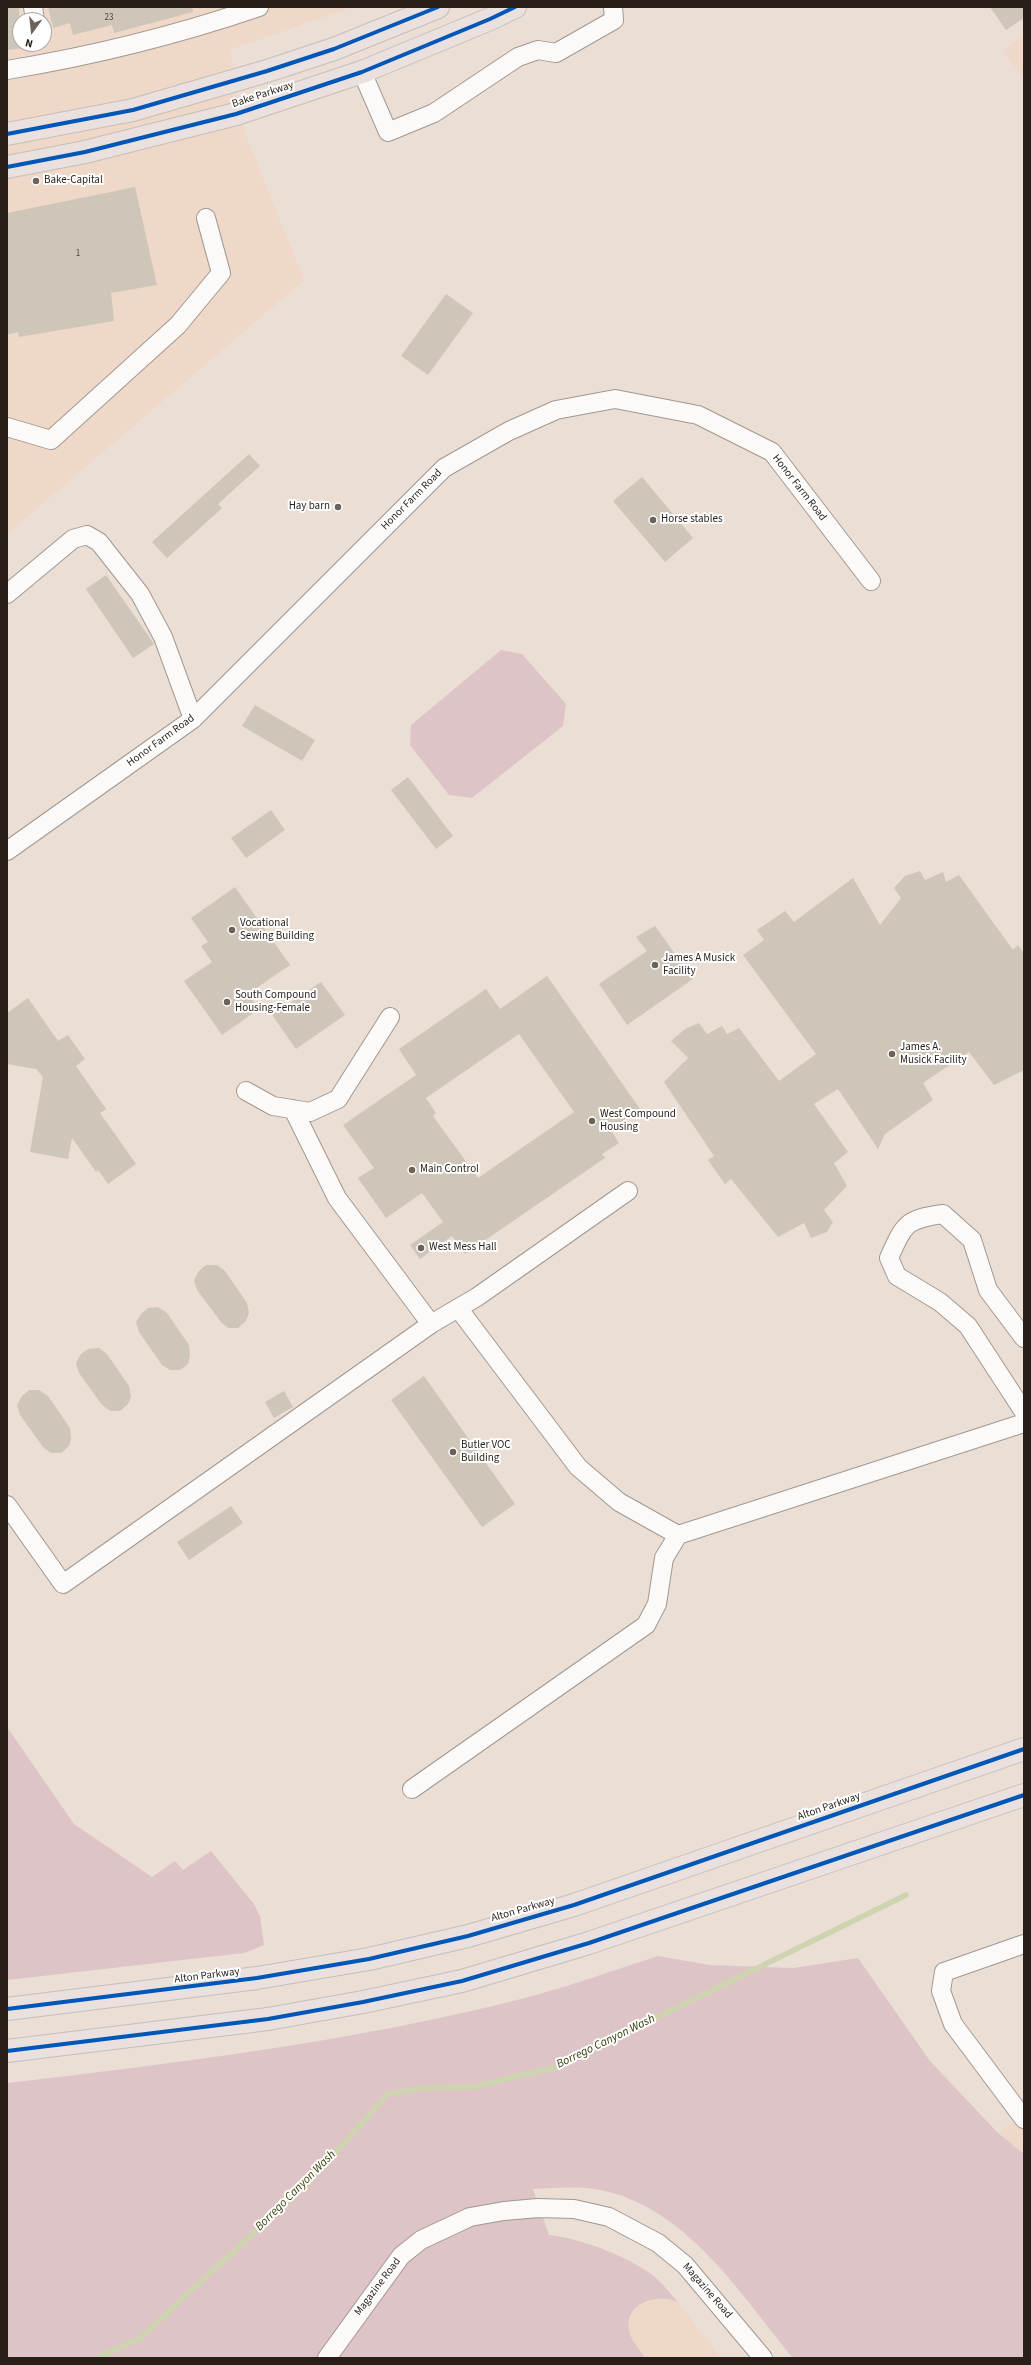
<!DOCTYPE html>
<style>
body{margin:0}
#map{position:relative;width:1031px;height:2365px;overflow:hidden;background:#ebded5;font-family:"Source Sans 3",sans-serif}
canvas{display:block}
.frame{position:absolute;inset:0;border:8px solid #271f18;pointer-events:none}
.north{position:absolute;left:12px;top:12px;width:40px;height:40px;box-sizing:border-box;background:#fff;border:1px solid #a9a5a3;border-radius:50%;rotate:195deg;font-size:11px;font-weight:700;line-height:16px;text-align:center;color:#271f18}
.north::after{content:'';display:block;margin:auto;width:14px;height:18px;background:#6c625a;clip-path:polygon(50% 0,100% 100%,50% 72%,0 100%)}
</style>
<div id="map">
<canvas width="1031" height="2365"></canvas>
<div class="frame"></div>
<div class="north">N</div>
</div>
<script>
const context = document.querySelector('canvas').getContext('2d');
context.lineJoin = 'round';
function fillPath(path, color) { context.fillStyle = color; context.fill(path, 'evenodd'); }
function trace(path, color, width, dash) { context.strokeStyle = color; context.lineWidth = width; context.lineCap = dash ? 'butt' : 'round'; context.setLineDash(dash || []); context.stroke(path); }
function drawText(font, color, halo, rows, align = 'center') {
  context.font = font + ' "Source Sans 3",sans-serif'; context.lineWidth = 4; context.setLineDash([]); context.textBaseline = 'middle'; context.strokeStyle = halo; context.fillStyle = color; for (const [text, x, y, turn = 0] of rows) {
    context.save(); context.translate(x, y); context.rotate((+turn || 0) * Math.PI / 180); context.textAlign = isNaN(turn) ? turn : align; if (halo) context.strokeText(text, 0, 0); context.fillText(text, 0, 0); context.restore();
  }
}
const built = new Path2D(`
 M7,7H352L230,50L245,133L304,280L7,534ZM20,20H44V44H20Z
 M1024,34V80L1003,50Z
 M1024,2122V2154L998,2133L1010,2124Z
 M653,2298L670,2299L678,2302L721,2358H644L629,2334V2319L639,2304Z`);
const green = new Path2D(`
 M501,650L522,654L566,704L563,726L472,798L449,795L410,745L411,725Z
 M7,1727L74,1824L152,1877L175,1861L183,1870L211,1851L254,1904L260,1916L264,1945L244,1953L7,1980Z
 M658,1956L710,1965L793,1968L858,1958L930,2061L998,2133L1024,2154V2358H793C740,2294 687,2207 600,2190C578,2186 555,2188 533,2189L549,2235C580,2238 634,2258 657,2279C665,2286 671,2295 678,2302C657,2293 624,2302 629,2331C631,2340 640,2350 645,2358H7V2083C178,2063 350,2042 517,2000C565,1988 611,1971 658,1956Z`);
const stream = new Path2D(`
 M97,2358L140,2338L309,2182L388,2094L422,2088L473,2087L556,2067L906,1895`);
const building = new Path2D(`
 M7,7H19L20,44H23L24,48L7,50Z
 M48,7H192L193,12L114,33L112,25L73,35L70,23L53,28Z
 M990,7H1024V18L1006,30Z
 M135,187L157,285L111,293L114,321L19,337L18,332L7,335V213Z
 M446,294L473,313L428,375L401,356Z
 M249,454L260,466L218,504L222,508L167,558L152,542Z
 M642,477L693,538L665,562L613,501Z
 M106,575L154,644L133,658L86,589Z
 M255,705L315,740L302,761L242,726Z
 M408,777L453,836L436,849L391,790Z
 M271,810L285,830L246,858L231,838Z
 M920,871L925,880L943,872L946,882L959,875L1013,950L1018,945L1024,953V1070L994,1085L969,1052L923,1083L933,1100L885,1134L878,1149L838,1089L814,1104L848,1152L834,1163L847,1186L824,1210L833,1222L827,1232L811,1238L804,1223L778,1237L731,1179L725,1184L708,1160L714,1156L664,1082L688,1058L671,1041L685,1029L699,1023L707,1034L722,1026L727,1034L739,1028L779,1081L816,1054L743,955L764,940L757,930L785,911L794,922L853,878L880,925L901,898L894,888L905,876Z
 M235,887L290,965L248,994L259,1009L222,1035L184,981L212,962L201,946L208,942L191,918Z
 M655,926L693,979L627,1025L599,984L647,951L636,937Z
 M547,976L640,1109L610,1129L619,1143L602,1154L605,1158L465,1254L452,1236L420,1259L410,1245L443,1222L422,1193L386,1218L358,1178L374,1168L343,1125L416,1075L399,1049L486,989L500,1009ZM519,1034L574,1112L478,1178L433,1116L436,1113L426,1098Z
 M321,982L345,1015L296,1049L272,1015Z
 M28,998L58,1041L68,1035L85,1059L76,1066L106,1109L100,1113L136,1164L108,1184L98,1170L96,1172L72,1138L68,1159L30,1152L43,1077L36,1069L7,1064V1013Z
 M206,1265H217L225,1271L247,1303L249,1313L246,1321L238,1328H228L221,1322L197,1290L194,1280L199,1271Z
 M158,1307L167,1313L189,1345L190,1356L188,1364L180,1370H170L162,1365L139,1332L136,1322L141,1314L148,1308Z
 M99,1348L107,1354L129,1386L131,1397L128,1404L120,1411H111L102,1405L79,1373L76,1363L81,1354L88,1349Z
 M424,1376L515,1504L482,1527L391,1400Z
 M29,1390H39L48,1396L70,1428L71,1439L69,1446L61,1453H51L43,1447L20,1415L17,1405L22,1396Z
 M284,1391L293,1407L274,1418L265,1402Z
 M231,1506L243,1523L189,1560L177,1542Z`);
const minor = new Path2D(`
 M33,7L35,20
 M7,70C92,56 177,35 259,7
 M362,72L388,132L434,113L518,57L538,50L556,53L614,20L613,7
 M7,427L51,440L178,325L221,273L206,218
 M7,594L73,539L87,535L99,542L140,594L163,637L193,719
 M7,851L193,719L444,468L509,431L556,410L615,399L698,415L772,452L871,581
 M246,1091L273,1106L310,1112L338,1099L390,1017
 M458,1308L578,1467L619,1502L678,1535L1024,1423
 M431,1324L477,1297L628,1191
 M1024,1338L988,1290L972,1240L943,1214C906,1219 904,1224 889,1258L897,1276L940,1302L968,1326L1024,1412
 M7,1505L63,1584L431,1324L337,1198L293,1109
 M412,1789L646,1625L657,1604L664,1558L678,1535
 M1024,1944L944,1972L941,1991L953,2024L1024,2119
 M327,2358L401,2256L421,2240L470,2217L504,2211L538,2208L574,2209L609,2217L658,2243L685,2265L763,2358`);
const major = new Path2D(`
 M7,134L133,110L267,71L334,49L438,7
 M7,167L85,152L236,114L362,72L490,19L515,7
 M7,2009L257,1978L369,1959L468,1936L574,1905L1024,1749
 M7,2051L268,2019L363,2002L462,1981L589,1943L1024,1795`);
const cycleway = new Path2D(`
 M7,134L133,110L267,71L334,49L438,7
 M7,167L85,152L236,114L362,72L490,19L515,7
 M7,2009L257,1978L369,1959L468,1936L574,1905L1024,1749
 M7,2051L268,2019L363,2002L462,1981L589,1943L1024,1795`);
const markers = [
 [36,181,4,"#6c625a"],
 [338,507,4,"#6c625a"],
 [653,520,4,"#6c625a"],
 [232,930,4,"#6c625a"],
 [655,965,4,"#6c625a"],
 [227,1002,4,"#6c625a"],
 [892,1054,4,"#6c625a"],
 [592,1121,4,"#6c625a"],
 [412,1170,4,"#6c625a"],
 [421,1248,4,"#6c625a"],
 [453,1452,4,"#6c625a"]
];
const numberNames = [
 ["23",109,18],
 ["1",78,254]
];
const streetNames = [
 ["Bake Parkway",263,95,-18],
 ["Honor Farm Road",799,488,52],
 ["Honor Farm Road",412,500,-45],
 ["Honor Farm Road",161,741,-36],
 ["Alton Parkway",829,1807,-19],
 ["Alton Parkway",523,1910,-16],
 ["Alton Parkway",207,1976,-7],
 ["Magazine Road",378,2287,-53],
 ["Magazine Road",707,2291,49]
];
const poiNames = [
 ["Bake-Capital",44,181],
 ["Hay barn",330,507,"right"],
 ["Horse stables",661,520],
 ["Vocational",240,924],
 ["Sewing Building",240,937],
 ["James A Musick",663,959],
 ["Facility",663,972],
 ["South Compound",235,996],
 ["Housing-Female",235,1009],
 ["James A.",900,1048],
 ["Musick Facility",900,1061],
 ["West Compound",600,1115],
 ["Housing",600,1128],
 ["Main Control",420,1170],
 ["West Mess Hall",429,1248],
 ["Butler VOC",461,1446],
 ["Building",461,1459]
];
const waterNames = [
 ["Borrego Canyon Wash",606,2042,-26],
 ["Borrego Canyon Wash",296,2191,-45]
];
fillPath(built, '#efd8c8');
fillPath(green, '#dec4c6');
trace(stream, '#ced4b0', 5.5);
fillPath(building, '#cec6b8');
trace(minor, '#a19891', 20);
trace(major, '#c4beb9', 24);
trace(minor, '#fcfaf9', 18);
trace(major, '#eae1de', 22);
trace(cycleway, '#0057b8', 4);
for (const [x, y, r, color] of markers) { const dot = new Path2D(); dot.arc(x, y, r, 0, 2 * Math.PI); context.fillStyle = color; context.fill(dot); trace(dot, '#fff', 1.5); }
drawText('9px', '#514940', null, numberNames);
drawText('11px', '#271f18', '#fff', streetNames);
drawText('11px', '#271f18', '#fff', poiNames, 'left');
drawText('italic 12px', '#313d05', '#fff', waterNames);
</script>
